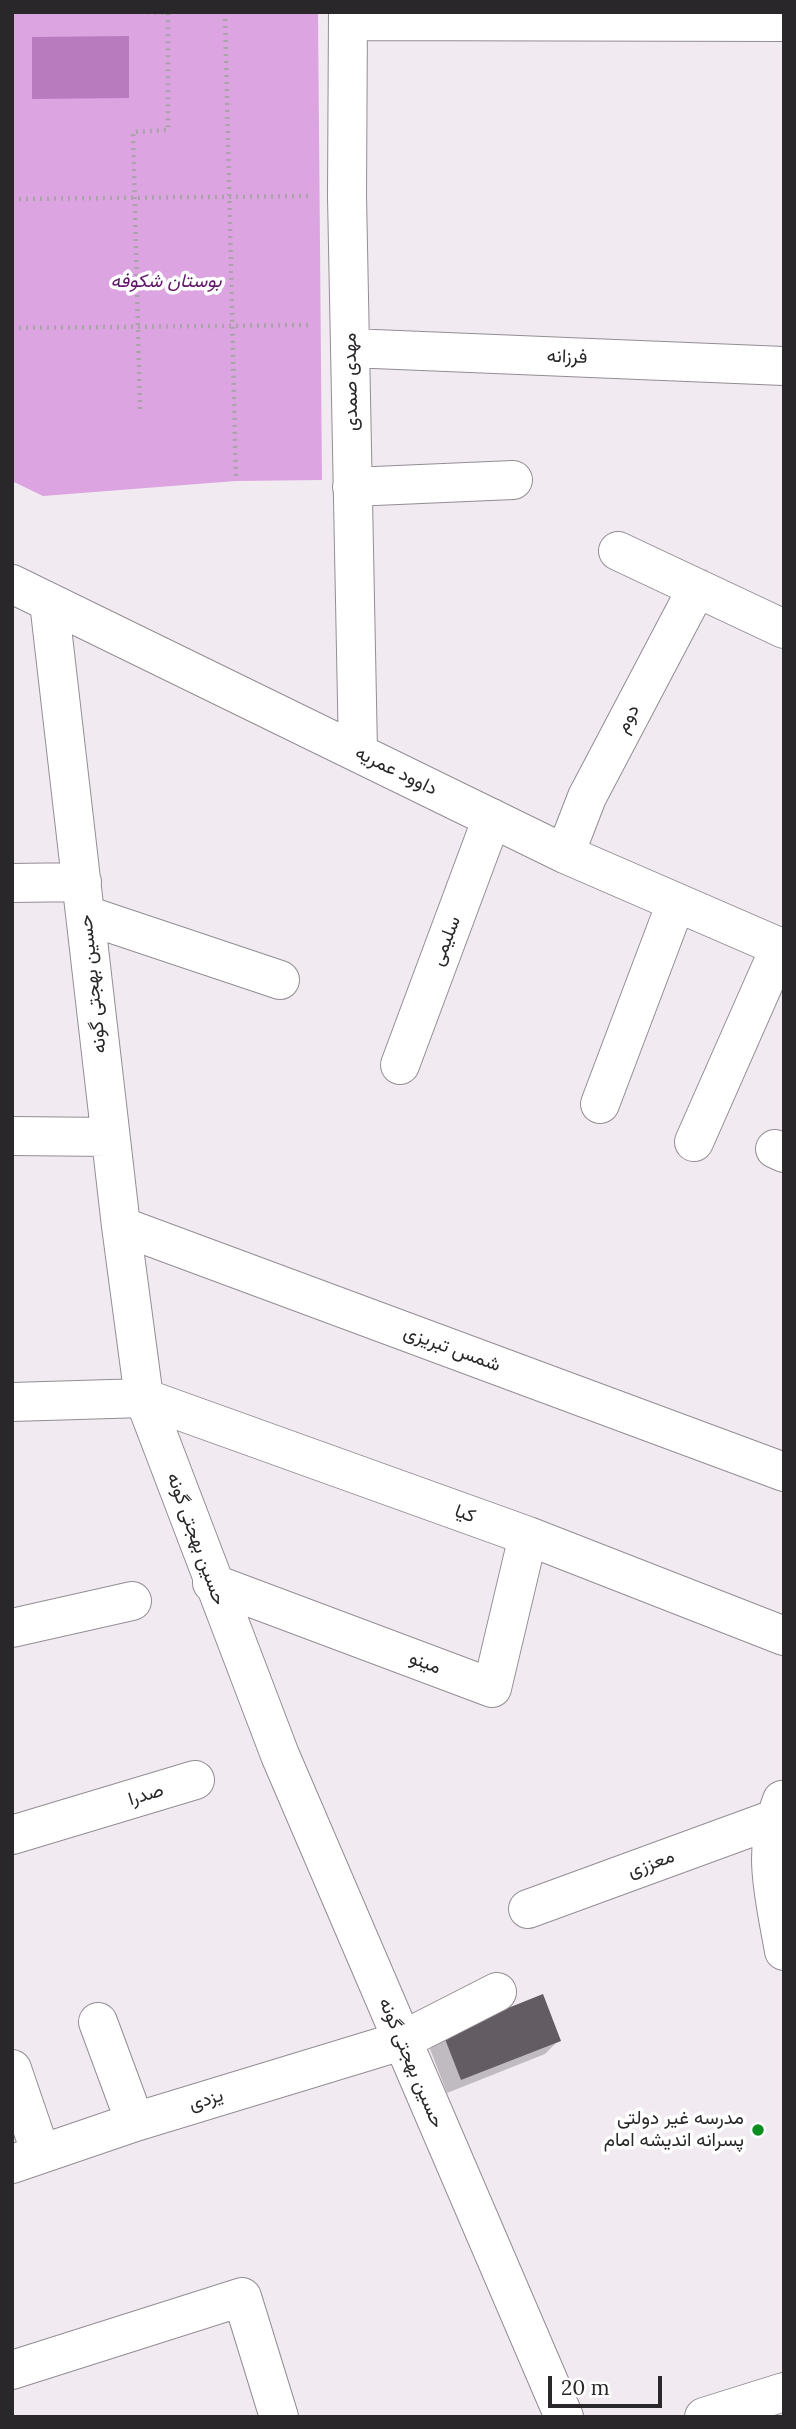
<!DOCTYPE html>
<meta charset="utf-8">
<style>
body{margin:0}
#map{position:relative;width:796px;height:2429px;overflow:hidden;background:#f1eaf1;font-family:Lora,serif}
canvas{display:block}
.frame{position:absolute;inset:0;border:14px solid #2a272a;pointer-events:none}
.scale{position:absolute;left:548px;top:2376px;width:114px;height:32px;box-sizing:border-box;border:4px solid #2a272a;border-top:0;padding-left:9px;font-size:21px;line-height:24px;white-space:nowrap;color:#2a272a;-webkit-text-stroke:5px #fff;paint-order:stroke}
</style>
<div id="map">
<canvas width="796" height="2429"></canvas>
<div class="frame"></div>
<div class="scale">20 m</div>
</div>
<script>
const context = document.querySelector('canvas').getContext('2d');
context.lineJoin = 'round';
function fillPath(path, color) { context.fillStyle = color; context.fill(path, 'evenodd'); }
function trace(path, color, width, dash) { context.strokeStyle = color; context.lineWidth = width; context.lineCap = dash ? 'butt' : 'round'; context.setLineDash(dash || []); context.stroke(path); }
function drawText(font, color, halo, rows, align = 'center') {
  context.font = font + ' Lora,Vazirmatn,serif'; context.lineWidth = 7; context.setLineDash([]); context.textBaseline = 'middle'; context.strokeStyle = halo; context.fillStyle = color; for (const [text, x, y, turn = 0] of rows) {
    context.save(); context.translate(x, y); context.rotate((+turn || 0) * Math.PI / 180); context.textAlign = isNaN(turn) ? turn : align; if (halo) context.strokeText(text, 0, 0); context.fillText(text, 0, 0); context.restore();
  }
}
const green = new Path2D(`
 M12,12H318L322,480L236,481L43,496L12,481Z`);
const water = new Path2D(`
 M129,36V98L32,99V37Z`);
const shadow = new Path2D(`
 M444,2035L559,2040L545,2054L447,2093L430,2049Z`);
const building = new Path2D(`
 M543,1994L561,2041L461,2080L443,2034Z`);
const path = new Path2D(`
 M225,12L236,481
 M12,199L309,196
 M12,328L312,325
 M140,409L133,132L168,130V13L141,12`);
const minor = new Path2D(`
 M348,12L347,196L358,752
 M348,21L784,22
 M350,348L784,366
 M352,487L513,480
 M618,551L784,629
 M12,584L565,854L784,949
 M49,602L121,1226L144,1398L280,1755L564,2417
 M565,854L587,797L697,588
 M12,883L82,882
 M86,915L280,980
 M400,1065L492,818
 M600,1104L676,903
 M12,1136L110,1137
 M694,1142L780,947
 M775,1149L784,1153
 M121,1226L784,1472
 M12,1402L144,1398L528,1536L784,1636
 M212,1583L492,1688L528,1536
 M12,1628L132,1601
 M782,1800C761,1850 775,1899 784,1951
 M12,1835L195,1780
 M528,1909L774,1819
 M98,2022L135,2122
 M12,2069L41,2154
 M12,2164L135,2122L401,2041L497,1992
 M12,2370L242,2297L279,2417`);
const major = new Path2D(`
 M704,2417L784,2392`);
const markers = [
 [758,2130,7,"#078e1e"]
];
const parkNames = [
 ["بوستان شکوفه",166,282]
];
const streetNames = [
 ["فرزانه",567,357,2],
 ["مهدی صمدی",351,382,-91],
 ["دوم",628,719,-62],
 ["داوود عمریه",396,771,26],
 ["سلیمی",446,941,-69],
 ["حسین بهجتی گونه",93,984,-96],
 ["شمس تبریزی",452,1349,20],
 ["کیا",465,1514,20],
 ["حسین بهجتی گونه",196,1539,70],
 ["مینو",425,1663,21],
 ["صدرا",146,1795,-17],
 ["معززی",651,1864,-20],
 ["حسین بهجتی گونه",411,2063,67],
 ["یزدی",206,2100,-17]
];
const poiNames = [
 ["مدرسه غیر دولتی",744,2119],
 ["پسرانه اندیشه امام",744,2141]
];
fillPath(green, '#dca4e1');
fillPath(water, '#b87bbd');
fillPath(shadow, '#0003');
fillPath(building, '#635d63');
trace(minor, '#938d94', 40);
trace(major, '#938d94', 40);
trace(path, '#aaa4aa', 4.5, [2, 5]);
trace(minor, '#fff', 38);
trace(major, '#fff', 38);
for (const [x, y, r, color] of markers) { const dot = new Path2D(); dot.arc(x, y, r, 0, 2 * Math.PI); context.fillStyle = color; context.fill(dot); trace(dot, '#fff', 2.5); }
drawText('italic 19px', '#611568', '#fff', parkNames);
drawText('19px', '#2a272a', '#fff', streetNames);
drawText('19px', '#2a272a', '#fff', poiNames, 'right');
</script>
